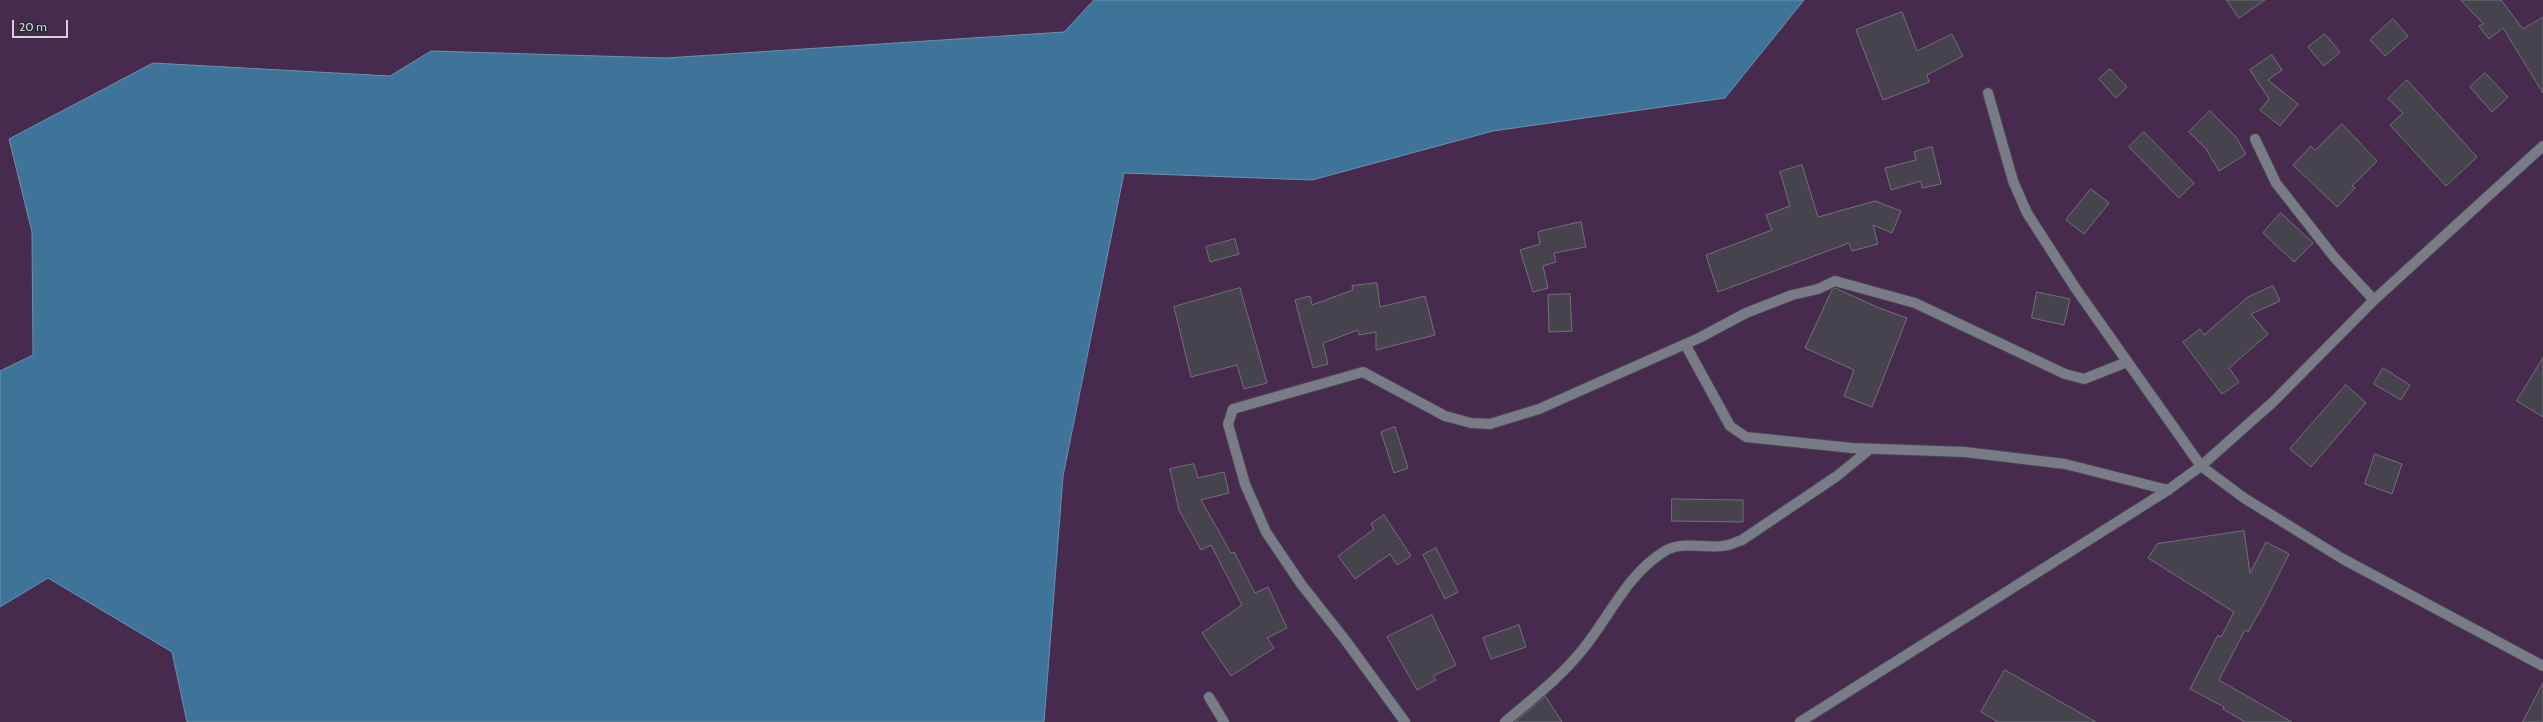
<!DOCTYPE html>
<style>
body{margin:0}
#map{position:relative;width:2543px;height:722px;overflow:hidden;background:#292a34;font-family:Cabin,sans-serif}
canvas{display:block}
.scale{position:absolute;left:12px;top:20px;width:56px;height:18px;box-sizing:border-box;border:2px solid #d3d4da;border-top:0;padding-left:5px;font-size:12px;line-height:14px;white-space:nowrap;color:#d3d4da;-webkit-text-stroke:3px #292a34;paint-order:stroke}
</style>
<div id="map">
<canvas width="2543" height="722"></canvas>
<div class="scale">20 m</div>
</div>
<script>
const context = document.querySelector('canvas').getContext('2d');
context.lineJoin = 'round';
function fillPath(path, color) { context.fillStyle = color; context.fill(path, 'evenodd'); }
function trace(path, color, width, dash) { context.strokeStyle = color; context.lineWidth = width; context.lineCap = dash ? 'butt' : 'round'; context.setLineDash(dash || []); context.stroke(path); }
const green = new Path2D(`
 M0,0H2543V722H0Z`);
const water = new Path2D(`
 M1094,0H1804L1725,98L1493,131L1312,180L1124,173L1063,476L1044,722H187L172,652L48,578L0,607V371L33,355L32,232L9,139L153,63L390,76L431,51L666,58L1064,32Z`);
const building = new Path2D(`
 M2227,0H2265L2239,18Z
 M2461,0H2501L2523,29L2543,17V93L2503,28L2489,39L2479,26L2483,24Z
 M1902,12L1917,51L1952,34L1963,56L1927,75L1929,82L1883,100L1856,30Z
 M2393,19L2408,36L2385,56L2370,40Z
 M2325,34L2340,52L2324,66L2308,47Z
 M2272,55L2282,70L2268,80L2298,104L2280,126L2260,110L2269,99L2250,70Z
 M2110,69L2127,87L2116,98L2099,79Z
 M2485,73L2508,97L2492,112L2470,87Z
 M2407,80L2477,157L2446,186L2390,125L2403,113L2388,99Z
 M2210,111L2236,137L2246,154L2219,171L2206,149L2189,132Z
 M2342,124L2377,161L2352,186L2355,188L2337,207L2293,165L2311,146L2315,150Z
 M2144,132L2194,183L2179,198L2129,147Z
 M1932,147L1941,184L1922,188L1921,181L1891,190L1885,168L1916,160L1914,152Z
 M1802,165L1818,217L1875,201L1901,211L1892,233L1873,225L1878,244L1852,251L1849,243L1718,292L1706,255L1772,230L1766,215L1790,206L1780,172Z
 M2091,189L2109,203L2084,234L2066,220Z
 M2281,213L2313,243L2294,262L2263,233Z
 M1581,222L1586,247L1554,253L1556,262L1543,266L1548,288L1533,292L1520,250L1540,244L1538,232Z
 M1235,239L1239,254L1210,262L1206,247Z
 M1377,283L1380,307L1425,296L1435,335L1376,350V332L1359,335L1358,330L1323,343L1328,364L1313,368L1295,300L1310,296L1312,305L1353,290L1352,286Z
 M2273,286L2280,301L2251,314L2268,334L2229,368L2239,382L2222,394L2183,342L2200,329L2204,335L2248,297Z
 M1240,288L1267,383L1244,389L1237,365L1191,377L1174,307Z
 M1835,288L1879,308L1907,318L1872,407L1844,396L1854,370L1805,348L1832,290Z
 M2037,292L2070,299L2064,325L2032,318Z
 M1570,294L1572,331L1549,332L1548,295Z
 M2543,358V417L2517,401Z
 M2383,368L2410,385L2401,400L2374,384Z
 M2346,385L2366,403L2311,467L2290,449Z
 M1395,427L1408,468L1394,473L1381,432Z
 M2375,454L2402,464L2392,494L2365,484Z
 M1194,464L1198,478L1224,472L1229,493L1201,500L1231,553L1234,552L1255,593L1268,587L1287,628L1267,638L1274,648L1231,676L1202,633L1242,605L1211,545L1201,550L1179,510L1170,469Z
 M1672,499L1743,500V522L1672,521Z
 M1384,515L1411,556L1397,565L1390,554L1355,579L1338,556L1374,529L1371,524Z
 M2244,531L2250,573L2266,542L2289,554L2265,602L2248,632L2245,630L2219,680L2292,722H2245L2223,709L2224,707L2190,689L2218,635L2221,637L2234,612L2148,558L2157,544Z
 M1436,548L1458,592L1445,599L1423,555Z
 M1432,615L1456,665L1433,676L1436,680L1417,690L1387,637Z
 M1519,625L1526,647L1491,659L1483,638Z
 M2005,670L2096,722H1998L1981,712Z
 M2543,683V722H2523Z
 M1546,697L1562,722H1515L1540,701Z`);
const minor = new Path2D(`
 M1988,93L2013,181L2027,213L2076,289L2201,466L2273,402L2374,300L2543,146
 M2255,139L2276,183L2334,257L2374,300
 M1685,344L1730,426L1746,437L1852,448L1965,452L2065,464L2168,490
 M1209,697L1224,722
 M1405,722L1346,641L1301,584L1266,532L1245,484L1228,424L1233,409L1363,372L1445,416L1471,423L1490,424L1539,409L1699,338L1746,313L1792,295L1818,289L1835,281L1915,303L2065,374L2084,379L2127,362
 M1505,722C1532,699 1561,677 1583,649C1610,616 1627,574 1665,551C1683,540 1709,550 1728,545C1733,544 1738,541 1742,540L1837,476L1870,449`);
const tertiary = new Path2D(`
 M1800,722L2168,490L2201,466L2244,498L2343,559L2543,666`);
fillPath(green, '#472b4e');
fillPath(water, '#3f749a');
trace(water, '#6b91ad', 1);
fillPath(building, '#46434d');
trace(building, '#736f7a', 1);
trace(minor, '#44454d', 12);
trace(tertiary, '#44454d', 12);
trace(minor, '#797b86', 10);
trace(tertiary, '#797b86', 10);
</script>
